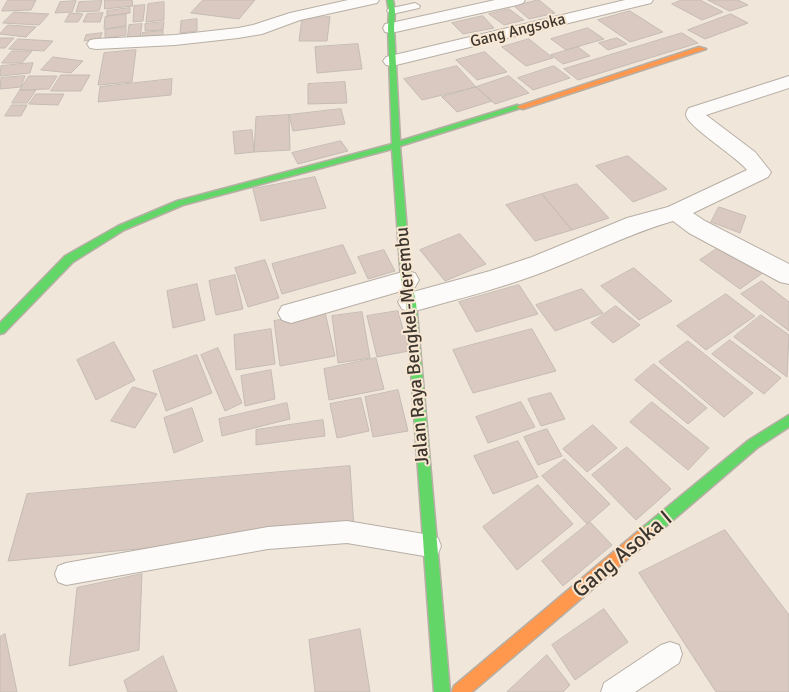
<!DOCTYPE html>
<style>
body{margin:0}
canvas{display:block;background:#f0e6da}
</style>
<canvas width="789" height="692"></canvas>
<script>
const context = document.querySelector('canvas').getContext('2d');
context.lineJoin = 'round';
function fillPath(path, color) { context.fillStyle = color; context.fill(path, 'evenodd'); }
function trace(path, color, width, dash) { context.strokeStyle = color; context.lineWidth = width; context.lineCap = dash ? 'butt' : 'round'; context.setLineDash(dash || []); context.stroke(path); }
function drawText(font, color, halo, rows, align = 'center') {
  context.font = font + ' Signika,sans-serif'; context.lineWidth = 4; context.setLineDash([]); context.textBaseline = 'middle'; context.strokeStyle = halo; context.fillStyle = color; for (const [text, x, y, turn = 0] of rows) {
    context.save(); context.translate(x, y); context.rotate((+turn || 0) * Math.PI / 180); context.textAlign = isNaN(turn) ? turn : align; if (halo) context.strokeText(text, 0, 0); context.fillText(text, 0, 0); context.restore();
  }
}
const building = new Path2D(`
 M8,0H36L31,10L2,11Z
 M105,0H132L133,6L105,9Z
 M203,0H255L239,19L191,13Z
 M539,0L555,13L529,19L514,6Z
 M682,0H700L723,12L702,20L672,4Z
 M708,0H738L748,5L730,11Z
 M76,1L72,12L55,13L60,2Z
 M102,1L99,11L76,12L79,2Z
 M164,2V20L146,22L148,4Z
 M145,5L143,21L133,22L134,6Z
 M130,8V13L107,16V11Z
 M509,9L524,20L504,25L489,14Z
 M630,11L663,32L630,42L598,20Z
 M14,12L49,14L39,25L3,23Z
 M70,13L83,14L78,22H65Z
 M103,13L100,22H83L87,14Z
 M126,14V26L104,29L105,17Z
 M731,14L748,23L705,39L688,30Z
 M483,16L494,28L463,34L452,23Z
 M330,17L327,41H299L302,18Z
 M197,19V31L180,33L181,21Z
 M164,22L163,30L145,31V24Z
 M142,24L140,38L127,40L129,25Z
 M8,25L36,27L26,37L0,34Z
 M126,27V35L105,38V30Z
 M588,28L604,39L566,50L551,39Z
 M163,31V36L142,39V33Z
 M102,33L100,39L84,41L86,35Z
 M682,33L698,43L578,80L564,69Z
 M0,38H14L5,48H0Z
 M617,38L627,44L608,50L599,43Z
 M18,39L53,41L44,51L9,49Z
 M529,39L553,58L526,66L502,47Z
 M358,44L362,69L317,73L315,47Z
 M578,47L590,56L563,64L551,55Z
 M136,50L132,82L98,85L104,53Z
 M12,51H32L22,63H2Z
 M485,52L507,72L477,80L456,60Z
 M53,57L83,61L71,73L41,70Z
 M33,63L30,73L0,76L1,66Z
 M457,66L476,87L422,100L404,79Z
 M554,66L570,78L533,90L518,78Z
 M61,75H90L81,91H51Z
 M25,76L21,87L0,89L1,78Z
 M29,76H57L49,89L20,90Z
 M509,76L529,93L495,104L476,87Z
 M172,79L171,95L98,102L100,87Z
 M345,82L347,103L308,104V84Z
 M476,87L492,101L457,112L442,97Z
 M20,90H36L27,103H12Z
 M36,94H64L58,105L29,104Z
 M12,105H27L21,116H5Z
 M341,109L345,124L293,131L289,115Z
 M289,115L290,150L254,152L256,117Z
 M252,130L254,152L235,154L233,132Z
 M341,141L348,151L298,164L292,153Z
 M628,156L667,189L633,202L596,166Z
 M315,177L326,208L261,221L253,189Z
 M577,184L609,218L572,230L542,194Z
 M542,194L572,230L535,241L506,205Z
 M719,207L746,216L740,233L711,222Z
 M460,234L486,264L445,281L420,250Z
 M724,244L764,272L740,289L700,260Z
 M343,245L356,273L282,294L272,264Z
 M384,250L395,271L368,279L358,257Z
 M265,260L279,298L248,307L235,268Z
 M634,268L672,301L639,320L601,286Z
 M235,275L243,309L216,315L209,281Z
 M762,281L789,302V331L741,294Z
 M197,284L205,320L173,328L167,291Z
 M519,285L538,314L476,332L459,302Z
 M582,289L603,313L555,331L536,305Z
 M726,294L755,316L706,350L677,326Z
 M616,306L640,325L613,343L591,323Z
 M398,311L409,351L377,357L367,316Z
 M325,312L335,356L280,366L274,321Z
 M362,312L370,358L338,363L332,316Z
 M761,315L789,335L787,377L734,337Z
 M271,329L275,364L236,370L234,335Z
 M532,329L556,371L473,393L453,350Z
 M730,340L781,378L764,394L712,354Z
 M688,341L753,393L724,417L659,362Z
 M114,342L135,380L96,400L77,360Z
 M218,348L242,403L225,411L201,355Z
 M197,355L212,393L166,411L153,371Z
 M376,358L384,389L329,400L324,369Z
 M654,364L707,408L688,424L635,380Z
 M271,370L275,399L245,406L241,376Z
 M133,387L157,394L135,428L111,421Z
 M398,390L408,431L373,437L365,397Z
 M551,393L565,419L541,426L528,399Z
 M361,398L369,431L337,438L330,404Z
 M521,402L535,427L488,443L476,417Z
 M652,402L709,448L688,470L630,422Z
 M287,403L290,419L222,436L219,419Z
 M192,408L203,441L174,453L164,418Z
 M323,420L325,436L256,445V430Z
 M593,425L617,448L587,472L563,449Z
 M547,429L562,456L538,465L524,437Z
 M518,441L538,477L493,494L474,456Z
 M627,447L671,489L636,520L592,475Z
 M565,459L610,504L587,524L542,476Z
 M350,466L354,529L8,561L27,494Z
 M538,485L573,524L517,570L483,527Z
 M590,522L612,545L563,586L542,561Z
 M725,530L789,615V692H716L639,573Z
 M142,574L139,650L69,666L77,588Z
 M604,609L628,642L575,680L552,645Z
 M360,629L370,692H315L309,640Z
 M5,634L17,692H0V637Z
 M547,655L570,685L563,692H507Z
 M163,656L177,692H128L124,681Z`);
const lane = new Path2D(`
 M415,3L420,6L419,8L392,14L387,11L388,9Z
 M347,521L430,535L438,538L441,546L438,554L430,557L347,543L268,549L66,585L58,582L55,574L58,566L66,563L268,527Z
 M670,642L679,645L682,654L679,663L635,692H601L604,683L661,645Z`);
const street = new Path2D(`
 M348,0H379L377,3L300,20L262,34L238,38L175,45L96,49L90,48L87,44L90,40L96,39L175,35L238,28L253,25L290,13Z
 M495,0H525L523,3L517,5L391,33L385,32L383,28L385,24L391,23Z
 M625,0H653L651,3L392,66L386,65L383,61L386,57Z
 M789,76V88L706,115L755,152L771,172L768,177L693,213L705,221L789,264V284L780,282L689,233L673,221C631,233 592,253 551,269C506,287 458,299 411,312L402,309L398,302L402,295L490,271L532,257L627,218L668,207L747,170C737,157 687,126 686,115C686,112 687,110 689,108Z
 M406,271L415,273L419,280L415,287L291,323L282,320L278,313L282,306Z`);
const fast = new Path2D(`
 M387,0H393L395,11L394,28L400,141L517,105L524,107L400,146L411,280L416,302L450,692H434L406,302L401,280L392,149L183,205L124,230L73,262L4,333L0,334V323L65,256L118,226L177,201L392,144L388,28L389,11Z
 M789,415V427L757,448L652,538L647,540L642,538L640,533L642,528L749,440Z`);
const slow = new Path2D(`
 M699,47L706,49L523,109L516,107Z
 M647,526L652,528L654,533L652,538L472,692H452L454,686L642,528Z`);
const farStreetnames = [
 ["Gang Angsoka",518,31,-14]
];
const streetNames = [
 ["Jalan Raya Bengkel-Merembu",413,346,-95]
];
const nearStreetnames = [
 ["Gang Asoka I",623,555,-40]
];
fillPath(building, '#dac9c0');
trace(building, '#c5bcb5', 1);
trace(lane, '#b7afa6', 2);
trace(street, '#b7afa6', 2);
trace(fast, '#b7afa6', 3);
trace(slow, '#b7afa6', 3);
fillPath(lane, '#fdfbf9');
fillPath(street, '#fdfbf9');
fillPath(fast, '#63d668');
fillPath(slow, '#ff974d');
drawText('16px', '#3e372f', '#f8e7d2', farStreetnames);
drawText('19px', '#3e372f', '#f8e7d2', streetNames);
drawText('22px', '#3e372f', '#f8e7d2', nearStreetnames);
</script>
